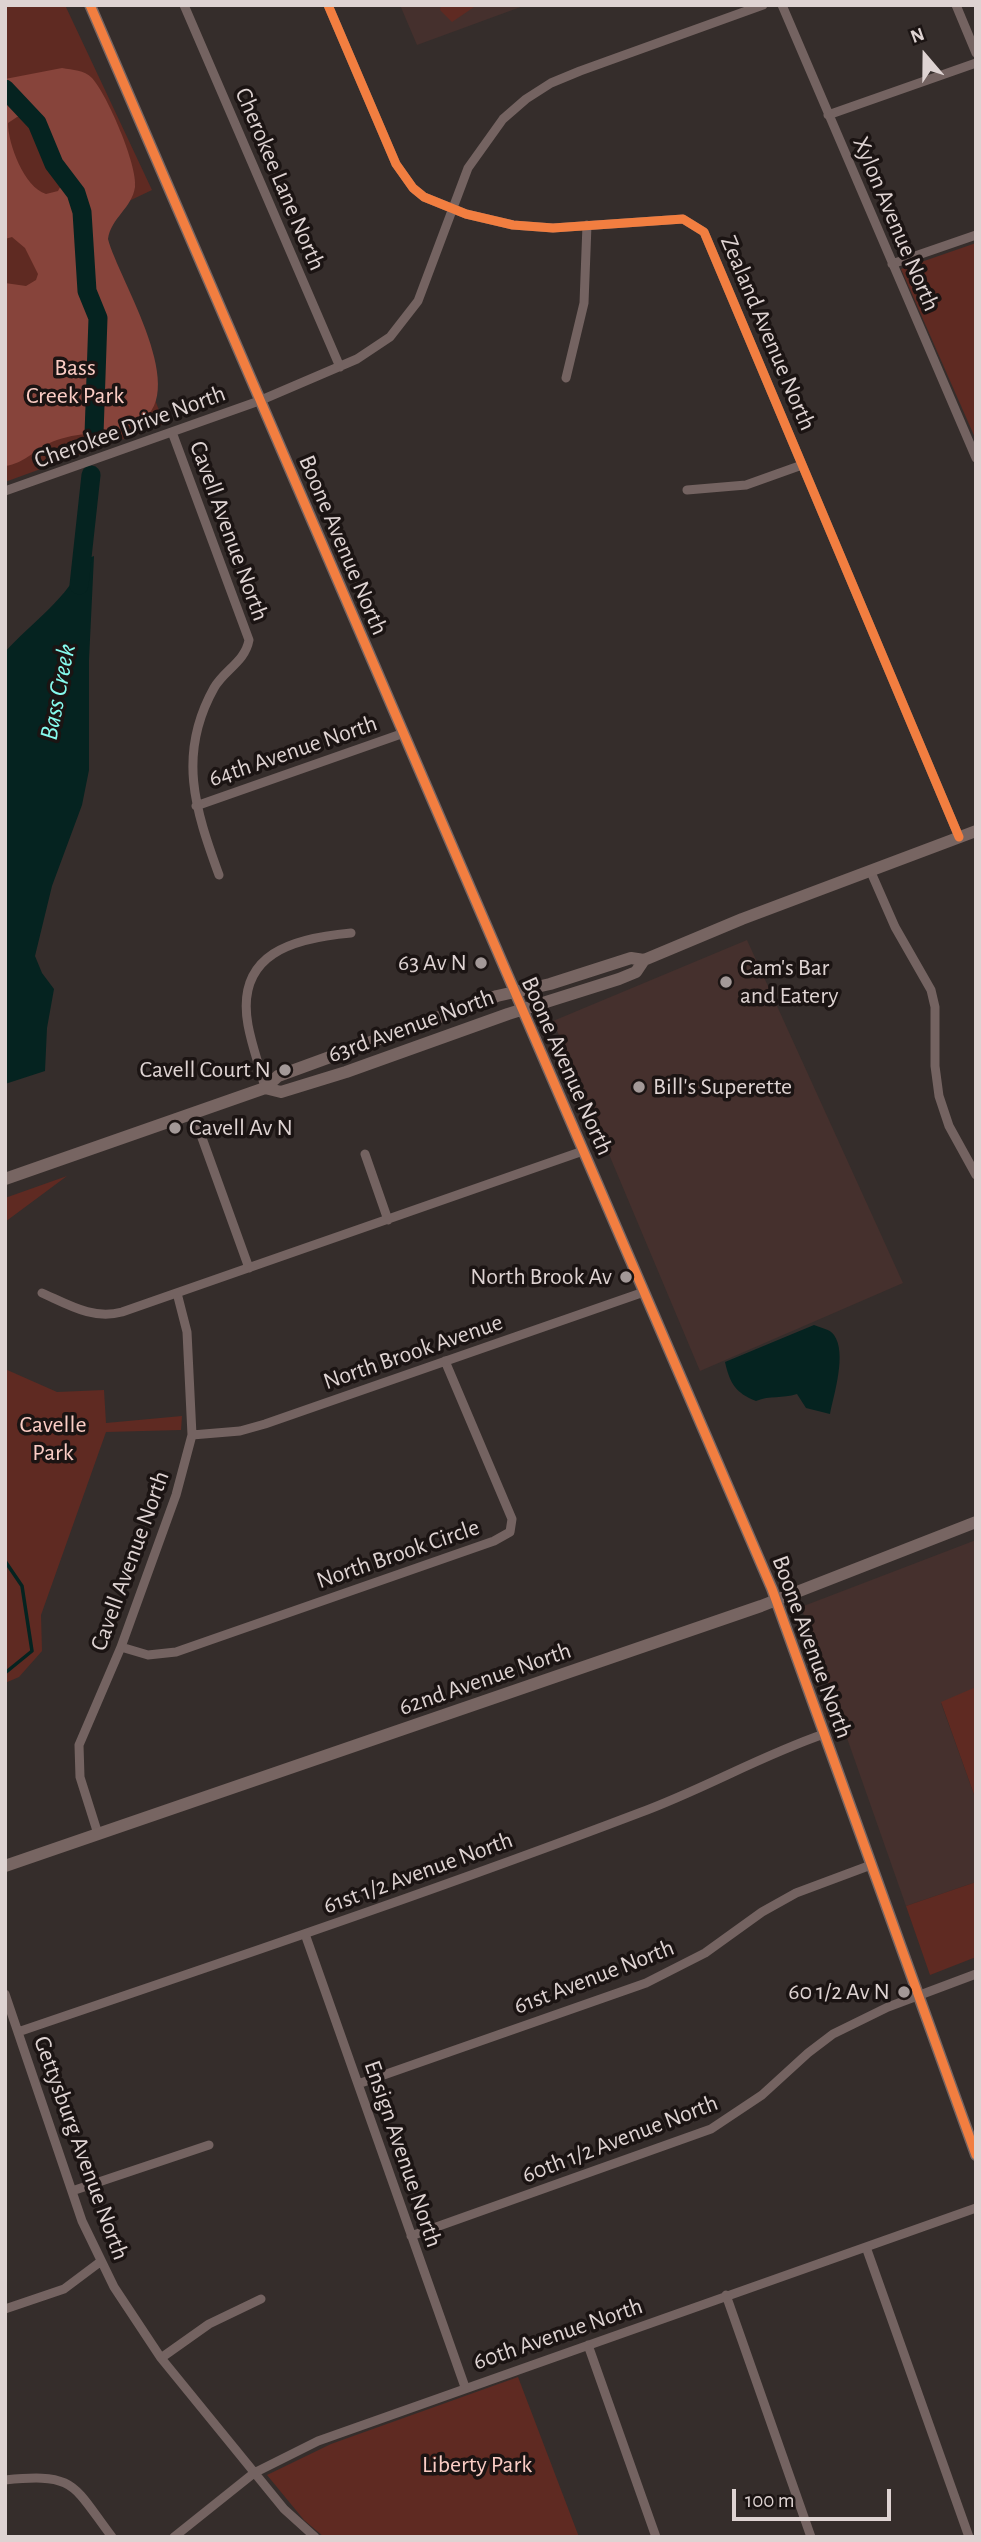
<!DOCTYPE html>
<style>
body{margin:0}
#map{position:relative;width:981px;height:2542px;overflow:hidden;background:#352d2b;font-family:"Alegreya Sans",sans-serif}
canvas{display:block}
.frame{position:absolute;inset:0;border:7px solid #ded3d2;pointer-events:none}
.north{position:absolute;left:890px;top:21px;width:70px;height:70px;-webkit-text-stroke:5px #1b1413;paint-order:stroke;rotate:340deg;font-size:19px;font-weight:700;line-height:28px;text-align:center;color:#ded3d2}
.north::after{content:'';display:block;margin:auto;width:24px;height:32px;background:#ded3d2;clip-path:polygon(50% 0,100% 100%,50% 72%,0 100%)}
.scale{position:absolute;left:732px;top:2489px;width:159px;height:32px;box-sizing:border-box;border:4px solid #ded3d2;border-top:0;padding-left:9px;font-size:21px;line-height:24px;white-space:nowrap;color:#ded3d2;-webkit-text-stroke:5px #1b1413;paint-order:stroke}
</style>
<div id="map">
<canvas width="981" height="2542"></canvas>
<div class="frame"></div>
<div class="north">N</div>
<div class="scale">100 m</div>
</div>
<script>
const context = document.querySelector('canvas').getContext('2d');
context.lineJoin = 'round';
function fillPath(path, color) { context.fillStyle = color; context.fill(path, 'evenodd'); }
function trace(path, color, width, dash) { context.strokeStyle = color; context.lineWidth = width; context.lineCap = dash ? 'butt' : 'round'; context.setLineDash(dash || []); context.stroke(path); }
function drawText(font, color, halo, rows, align = 'center') {
  context.font = font + ' "Alegreya Sans",sans-serif'; context.lineWidth = 7; context.setLineDash([]); context.textBaseline = 'middle'; context.strokeStyle = halo; context.fillStyle = color; for (const [text, x, y, turn = 0] of rows) {
    context.save(); context.translate(x, y); context.rotate((+turn || 0) * Math.PI / 180); context.textAlign = isNaN(turn) ? turn : align; if (halo) context.strokeText(text, 0, 0); context.fillText(text, 0, 0); context.restore();
  }
}
const built = new Path2D(`
 M400,5H526L417,45Z
 M747,940L903,1283L700,1371L553,1021Z
 M976,1540V1690L941,1703L976,1800V1882L906,1906L801,1607Z`);
const green = new Path2D(`
 M5,5H65L152,190L89,220L164,424L5,482Z
 M441,5H477L452,22L440,10Z
 M976,243V440L901,269Z
 M67,1176L5,1222V1198Z
 M5,1369L57,1392L104,1390L106,1423L182,1416L181,1430L106,1432L41,1615L42,1651L19,1677L5,1683Z
 M976,1687V1800L941,1702Z
 M976,1882V1957L930,1975L906,1906Z
 M518,2377L579,2537H324L304,2520L267,2475L331,2444Z`);
const forest = new Path2D(`
 M62,68C73,70 84,70 92,78C107,94 138,166 135,187C132,208 111,218 108,239C118,279 196,398 135,424C109,435 83,431 57,440C38,446 25,464 5,466V283L26,286L36,280L38,274L25,248L12,237L5,239V79ZM34,116C49,132 73,170 58,191L46,194C24,187 8,144 8,123L17,117Z`);
const water = new Path2D(`
 M94,556L89,660V770L82,805L52,886L35,956L42,973L54,989L47,1028L45,1071L5,1084V652C33,621 68,599 84,560Z
 M814,1325C821,1328 830,1329 834,1335C847,1353 834,1394 830,1414L806,1408L797,1394C782,1399 770,1395 756,1401C736,1393 730,1384 725,1362Z`);
const stream = new Path2D(`
 M5,1561L22,1586L32,1651L5,1673`);
const river = new Path2D(`
 M5,89L37,123L54,164L76,193L82,212L87,291L98,318L94,434
 M79,585L91,475`);
const street = new Path2D(`
 M184,5L340,367
 M328,5L396,164L413,188L424,197L466,214L513,225L553,228L683,219L704,232L959,837
 M782,5L976,458
 M956,5L976,53
 M828,115L976,63
 M892,264L976,235
 M566,378L584,303L587,225
 M172,432L249,640C245,662 224,670 214,688C177,754 195,809 219,875
 M687,490L746,485L802,465
 M5,491L259,401L357,359L390,337L418,301L468,168L503,119L526,99L551,83L580,71L763,5
 M196,806L404,733
 M870,870L895,927L931,990L935,1007V1066L939,1096L949,1126L976,1175
 M265,1088C260,1067 252,1047 248,1025C235,953 294,938 351,933
 M193,1113L249,1268
 M365,1154L388,1220
 M42,1293C69,1305 93,1320 122,1312L583,1151
 M192,1435L240,1431L265,1424L644,1292
 M121,1647L148,1655L176,1652L494,1541L510,1532L512,1519L445,1361
 M98,1834L80,1777L79,1745L121,1647L176,1495L192,1435L187,1332L177,1293
 M305,1934L465,2387
 M5,1994L82,2221L114,2287L161,2358L284,2509L315,2537
 M18,2032C226,1961 434,1891 639,1813C702,1790 760,1756 824,1734
 M358,2084L646,1983L705,1953L762,1912L796,1893L871,1865
 M72,2191L209,2145
 M411,2236L711,2129L762,2095L808,2053L833,2034L888,2007L976,1974
 M866,2247L969,2537
 M726,2295L811,2537
 M5,2309L64,2289L100,2262
 M588,2345L656,2537
 M161,2358L209,2324L261,2299
 M5,2480C76,2473 72,2484 112,2537
 M174,2537L254,2473L318,2441L976,2208`);
const secondary = new Path2D(`
 M90,5L772,1589L976,2155
 M265,1088L281,1092L346,1072L508,1014L619,979L636,972L644,960
 M5,1179L265,1088L278,1076L497,996L550,984L631,958L644,960L742,919L976,831
 M5,1866L761,1606L976,1522`);
const cycleway = new Path2D(`
 M90,5L772,1589L976,2155
 M328,5L396,164L413,188L424,197L466,214L513,225L553,228L683,219L704,232L959,837`);
const markers = [
 [481,963,7,"#a39998"],
 [726,982,7,"#a39998"],
 [285,1070,7,"#a39998"],
 [639,1087,7,"#a39998"],
 [175,1128,7,"#a39998"],
 [626,1277,7,"#a39998"],
 [904,1992,7,"#a39998"]
];
const streetNames = [
 ["Cherokee Lane North",280,179,67],
 ["Xylon Avenue North",896,224,67],
 ["Zealand Avenue North",768,333,67],
 ["Cherokee Drive North",130,427,-20],
 ["Cavell Avenue North",229,531,70],
 ["Boone Avenue North",343,545,67],
 ["64th Avenue North",293,751,-19],
 ["63rd Avenue North",411,1026,-20],
 ["Boone Avenue North",567,1066,66],
 ["North Brook Avenue",413,1352,-19],
 ["North Brook Circle",398,1554,-19],
 ["Cavell Avenue North",130,1561,-70],
 ["Boone Avenue North",812,1647,70],
 ["62nd Avenue North",485,1679,-19],
 ["61st 1/2 Avenue North",418,1873,-20],
 ["61st Avenue North",594,1977,-21],
 ["60th 1/2 Avenue North",620,2139,-21],
 ["Gettysburg Avenue North",81,2148,70],
 ["Ensign Avenue North",403,2154,71],
 ["60th Avenue North",558,2334,-19]
];
const parkNames = [
 ["Bass",75,368],
 ["Creek Park",75,396],
 ["Cavelle",53,1425],
 ["Park",53,1453],
 ["Liberty Park",477,2465]
];
const poiNames = [
 ["63 Av N",467,963],
 ["Cam's Bar",740,968,"left"],
 ["and Eatery",740,996,"left"],
 ["Cavell Court N",271,1070],
 ["Bill's Superette",653,1087,"left"],
 ["Cavell Av N",189,1128,"left"],
 ["North Brook Av",612,1277],
 ["60 1/2 Av N",890,1992]
];
const waterNames = [
 ["Bass Creek",58,692,-79]
];
fillPath(built, '#45302d');
fillPath(green, '#5f2a22');
fillPath(forest, '#87443b');
fillPath(water, '#052320');
trace(stream, '#052320', 3.5);
trace(river, '#052320', 19);
trace(street, '#746361', 9);
trace(secondary, '#776562', 12);
trace(cycleway, '#f27e40', 9);
for (const [x, y, r, color] of markers) { const dot = new Path2D(); dot.arc(x, y, r, 0, 2 * Math.PI); context.fillStyle = color; context.fill(dot); trace(dot, '#1b1413', 2.5); }
drawText('24px', '#ded3d2', '#1b1413', streetNames);
drawText('24px', '#fbcdc5', '#1b1413', parkNames);
drawText('24px', '#ded3d2', '#1b1413', poiNames, 'right');
drawText('italic 26px', '#86fbee', '#1b1413', waterNames);
</script>
